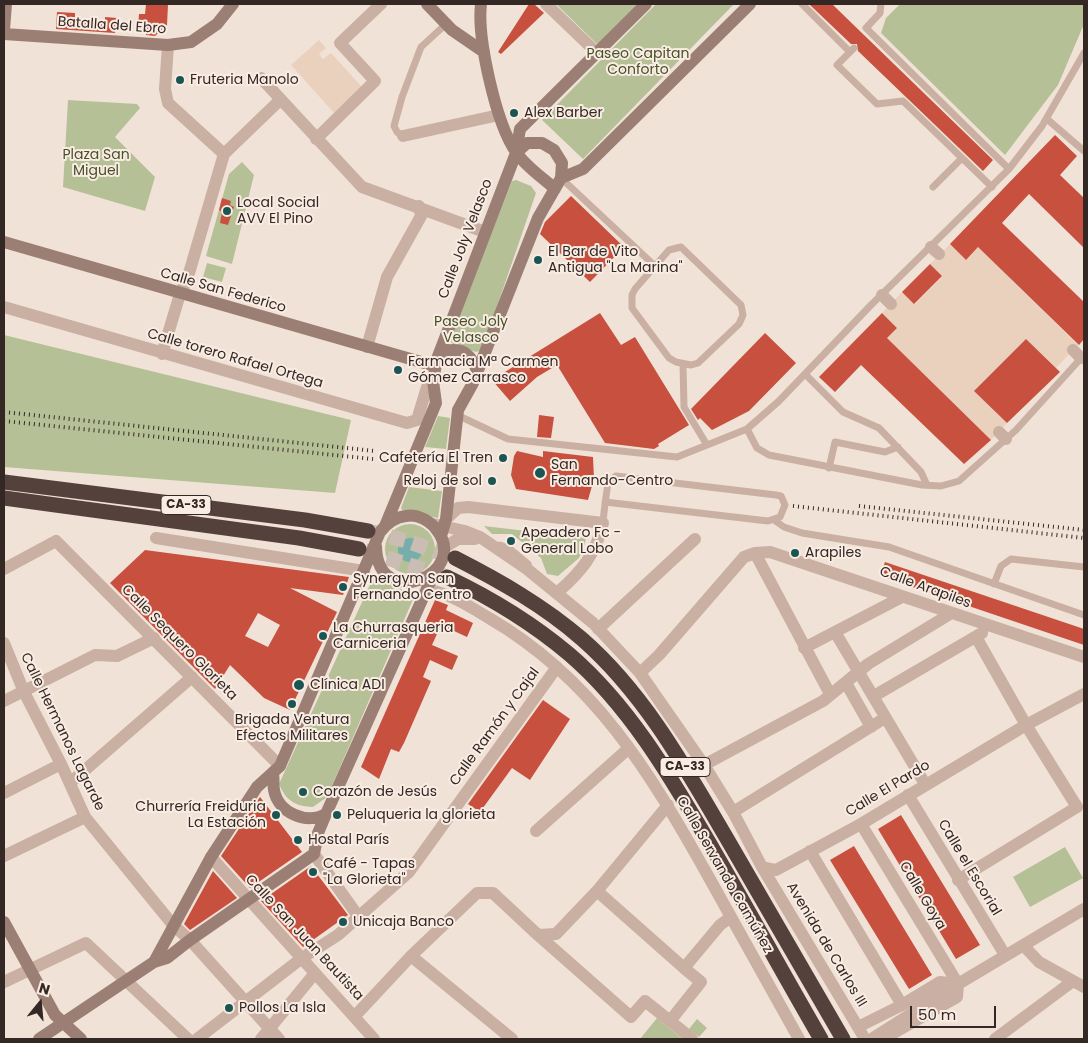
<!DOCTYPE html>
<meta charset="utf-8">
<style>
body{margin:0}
#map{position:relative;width:1088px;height:1043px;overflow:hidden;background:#f1e2d7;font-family:Poppins,sans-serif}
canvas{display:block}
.frame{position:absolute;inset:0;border:5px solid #342825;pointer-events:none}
.north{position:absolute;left:15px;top:978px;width:50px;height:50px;-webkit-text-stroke:4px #f9ece3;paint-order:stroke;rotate:17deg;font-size:14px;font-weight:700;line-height:20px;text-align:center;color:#342825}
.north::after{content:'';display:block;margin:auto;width:18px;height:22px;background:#342825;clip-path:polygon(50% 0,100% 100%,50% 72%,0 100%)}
.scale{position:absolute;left:910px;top:1006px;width:86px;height:22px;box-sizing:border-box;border:2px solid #342825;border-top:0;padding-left:6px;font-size:15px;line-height:18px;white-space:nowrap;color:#342825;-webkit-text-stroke:4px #f9ece3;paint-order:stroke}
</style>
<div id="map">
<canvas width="1088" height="1043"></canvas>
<div class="frame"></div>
<div class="north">N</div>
<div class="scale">50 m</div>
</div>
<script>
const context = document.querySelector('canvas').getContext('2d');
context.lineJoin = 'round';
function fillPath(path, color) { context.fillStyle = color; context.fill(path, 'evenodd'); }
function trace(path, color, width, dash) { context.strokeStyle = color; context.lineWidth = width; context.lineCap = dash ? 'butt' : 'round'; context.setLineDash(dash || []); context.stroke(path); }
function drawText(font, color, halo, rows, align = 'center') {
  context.font = font + ' Poppins,sans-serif'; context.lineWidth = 4; context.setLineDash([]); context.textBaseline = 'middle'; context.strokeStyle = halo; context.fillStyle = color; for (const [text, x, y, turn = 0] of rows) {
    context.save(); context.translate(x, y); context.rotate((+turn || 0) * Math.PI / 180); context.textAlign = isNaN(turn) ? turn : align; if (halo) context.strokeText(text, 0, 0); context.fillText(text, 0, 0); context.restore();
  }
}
const green = new Path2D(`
 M556,4H638L598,45Z
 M656,4H734L583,159L542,120Z
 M900,4H1084V24L1058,85L1005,155L881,33L886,18Z
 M68,100L137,104L140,108L115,137L155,177L145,211L63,187Z
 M242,162L254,175L232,264L206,256L229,174Z
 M516,180L531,186L536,193L482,350L476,352L453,344L449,339L512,181Z
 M207,263L226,268L222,282L203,277Z
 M4,335L351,420L335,493L4,467Z
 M438,416L450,418L446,449L425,447Z
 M409,487L442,491L438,518L403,511L401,508Z
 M385 549a25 25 0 1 1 50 0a25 25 0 1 1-50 0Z
 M484,526L586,538L583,551L579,558L558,576L547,574L541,558L512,534H492Z
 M373,578L415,595L327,797L313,807C295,806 286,801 279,784Z
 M1065,847L1083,878L1030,907L1013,877Z
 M657,1018L682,1039H640Z
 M697,1019L707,1028L699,1037L689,1029Z`);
const plaza = new Path2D(`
 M319,40L326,48L319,54L323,59L331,53L362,87L334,113L291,65Z
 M950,244L966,260L978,247L1078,345L1056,368L1026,339L975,391L1007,423L991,440L887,338L897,328L882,313L902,292L915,304L942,277L930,264Z`);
const water = new Path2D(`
 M398 550a12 12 0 1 1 24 0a12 12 0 1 1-24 0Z`);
const building = new Path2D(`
 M146,4L168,5L167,25L155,36L146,35V26H138L139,14H145Z
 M529,4H534L544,13L501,54L498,52Z
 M809,4H832L993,160L983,171L858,51L857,44H851Z
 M57,12L75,13V18L105,21V17L117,18L115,33L56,29Z
 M1055,135L1077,156L1060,175L1084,198V248L1029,194L1002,223L1084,302V339L1079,345L978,247L966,260L950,244Z
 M571,196L624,247L590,282L540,234L545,222Z
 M222,198L231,201L230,205L234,207L228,225L220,223L222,212L219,210Z
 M930,264L942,276L914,304L902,292Z
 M600,313L621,345L635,337L689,425L658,444L659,446L654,449L605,443L557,365L537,377L510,401L492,380Z
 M882,313L897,328L887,338L991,440L964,464L861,365L835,392L819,377Z
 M765,333L796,363L749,411L712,430L700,418L698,420L691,409Z
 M1026,339L1060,372L1007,423L974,391Z
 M539,415L554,417L551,438L537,437Z
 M517,451L543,457V451L593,457L594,479L588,500L516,489L511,475L514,456Z
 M145,550L349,577L343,595L290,588L337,612L290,710L264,698L230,665L215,689L110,583ZM258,613L280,625L268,647L245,636Z
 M885,562L1084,629V645L880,576Z
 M435,600L448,605L446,610L473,623L467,637L441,625L432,645L458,656L452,670L430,660L423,677L431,681L404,743L399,752L391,749L379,779L361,767Z
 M543,700L570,719L530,780L512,768L480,812L468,804Z
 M260,797L302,852L250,888L221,856Z
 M901,815L980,945L956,959L878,829Z
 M854,846L932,975L909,989L830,860Z
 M311,866L348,915L303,947L261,901Z
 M213,871L237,898L190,930L184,924Z`);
const highwayTunnel = new Path2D(`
 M368,531L407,541L455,558
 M365,551L447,577`);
const lane = new Path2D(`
 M802,4L850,52
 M881,4L880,13L866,28L1009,169
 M854,48L837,65L877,104L903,101L992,187
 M1047,119L1084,151
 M403,136L397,132L394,126L402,97L421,47L446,24
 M561,178L655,266L635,289L632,295V308L669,358L676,362L691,365L698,363L739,324L743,315L741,305L681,247L669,250L655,266
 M933,187L962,158
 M683,364L684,407L707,445
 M805,374L843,412L879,428L921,472L927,485
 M457,415L508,439L677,457L747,429L779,401L871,305L1009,169L1042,126L1084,53
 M747,429L757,448L769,455L922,485L941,486L959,481L1016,430L1083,356
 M829,468L835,442L885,452L898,447
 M774,520L784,527L802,533L889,547L1084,615
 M603,523C604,510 606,496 608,483L616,476L776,495L781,496L785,505L780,517L768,521L605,502
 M500,545L510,549L528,564
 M994,584L1001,566L1011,559L1084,567`);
const street = new Path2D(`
 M546,4L597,53
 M168,45L165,89L168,103L224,154
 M261,78L362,187L485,232
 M403,136L499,115
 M316,139L375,81L340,43L381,4
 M931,247L939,254
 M882,295L891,304
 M4,307L407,423L417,420L427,387L433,381
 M367,347L387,277L421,216L419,206
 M1073,350L1081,358
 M162,354L180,294L187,280L224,154L280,100
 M999,432L1006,439
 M446,519L458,508L468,507L603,523C596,554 581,572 558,592
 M433,524L465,531L480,537L527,569L593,623L640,673L704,765L733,812L762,867L865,1039
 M156,538L364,571
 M443,548L458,539H475
 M755,553L830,694
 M4,569L56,541L280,766
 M427,589C450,594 469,606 489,618C594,679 649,771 707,874C738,929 768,984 799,1039
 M598,629L695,539
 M835,632L925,784
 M4,643L24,692L61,764L85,817L173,925L190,940L279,1039
 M804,648L902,597
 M640,673L659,655L744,557L755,553L770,552L1084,657
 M846,683L871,727
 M874,696L982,633
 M4,701L95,655L117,656L154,638
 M704,765L823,701L868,664L950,614
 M70,783L192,677
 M4,793L61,764
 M908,795L1005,955
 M668,805L597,891L556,934L538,935L631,1017L645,1001L670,1021L701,982L684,968
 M733,812L885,718
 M861,824L958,984
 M536,831L629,748
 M810,851L902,1005
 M314,854L358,916
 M4,856L85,817
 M211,857L374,1039
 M762,867L776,870L861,824L1026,725L1084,694
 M958,880L1077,807L1026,725L976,637
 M597,891L684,968L720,925L731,917
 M1023,945L1039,962L1084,987
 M411,956L512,1039
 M4,982L86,943L188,1039
 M355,1016L411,956L477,893H493L538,935
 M670,1021L692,1039
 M858,1027L902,1005L940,982L958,984
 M873,1038L958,984L1084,909
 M197,1039L302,958L338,935L409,872L557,667
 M261,1039L315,973
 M887,1039L890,1035L957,997L958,984
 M995,1039L1073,981`);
const secondary = new Path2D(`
 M427,4L452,30L484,52
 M481,4C477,38 496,124 516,152C525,166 543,178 555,189
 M4,30L6,4
 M4,34L168,45L191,42L217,24L233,4
 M561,178L583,169L750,4
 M4,242L435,366
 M437,359L446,351C463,347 472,356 477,371
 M385,526L436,403L433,381L437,359L516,153L520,129L646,4
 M441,536L446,519L458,410L473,383L538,218L561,178L562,163L554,150L542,143H527L516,153
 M273,774C274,779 273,785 274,790C278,813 307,825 326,814
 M4,922L55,1015L81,1039
 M154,962L211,857L257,787L280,766L380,532C387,523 395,517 406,516C417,514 429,520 436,529C472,574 377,613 376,546
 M39,1039L154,962L167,958L190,940L314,854L318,833L326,814L434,573`);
const highway = new Path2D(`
 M4,482L305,520L368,531
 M4,498L299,538L359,549
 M455,558C500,581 544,606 582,639C644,693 685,767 726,837C765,904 804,972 843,1039
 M447,577C491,598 531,622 569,654C631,707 673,781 714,851C750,913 785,977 821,1039`);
const rail = new Path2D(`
 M4,412L375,451
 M4,421L373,459
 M793,506L1084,538
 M859,506L1084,530`);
const markers = [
 [180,80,5,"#1a5553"],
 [514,113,5,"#1a5553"],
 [227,211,5,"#1a5553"],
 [538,260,5,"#1a5553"],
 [398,370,5,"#1a5553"],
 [503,458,5,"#1a5553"],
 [540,473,6,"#1a5553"],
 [492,481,5,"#1a5553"],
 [511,541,5,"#1a5553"],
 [795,553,5,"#1a5553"],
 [343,587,5,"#1a5553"],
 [323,636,5,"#1a5553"],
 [299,685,6,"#1a5553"],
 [292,704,5,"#1a5553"],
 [303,792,5,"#1a5553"],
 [276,815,5,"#1a5553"],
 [337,815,5,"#1a5553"],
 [298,840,5,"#1a5553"],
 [313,872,5,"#1a5553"],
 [343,922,5,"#1a5553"],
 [229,1008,5,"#1a5553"]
];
const shields = [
 [186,505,50],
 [685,767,50]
];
const shieldNames = [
 ["CA-33",186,505],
 ["CA-33",685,767]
];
const streetNames = [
 ["Batalla del Ebro",112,26,4],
 ["Calle Joly Velasco",466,239,-69],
 ["Calle San Federico",223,291,16],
 ["Calle torero Rafael Ortega",235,359,16],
 ["Calle Arapiles",925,588,20],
 ["Calle Sequero Glorieta",179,643,45],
 ["Calle Ramón y Cajal",495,727,-54],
 ["Calle Hermanos Lagarde",62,732,64],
 ["Calle El Pardo",888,789,-31],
 ["Calle el Escorial",969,868,59],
 ["Calle Servando Camúñez",724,875,60],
 ["Calle Goya",922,896,59],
 ["Calle San Juan Bautista",304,938,47],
 ["Avenida de Carlos III",826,945,59]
];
const parkNames = [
 ["Paseo Capitan",638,54],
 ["Conforto",638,70],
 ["Plaza San",96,155],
 ["Miguel",96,171],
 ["Paseo Joly",471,322],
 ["Velasco",471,338]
];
const poiNames = [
 ["Fruteria Manolo",190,80],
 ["Alex Barber",524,113],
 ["Local Social",237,203],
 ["AVV El Pino",237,219],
 ["El Bar de Vito",548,252],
 ["Antigua \"La Marina\"",548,268],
 ["Farmacia Mª Carmen",408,362],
 ["Gómez Carrasco",408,378],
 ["Cafetería El Tren",493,458,"right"],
 ["San",551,465],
 ["Fernando-Centro",551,481],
 ["Reloj de sol",482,481,"right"],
 ["Apeadero Fc -",521,533],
 ["General Lobo",521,549],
 ["Arapiles",805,553],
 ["Synergym San",353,579],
 ["Fernando Centro",353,595],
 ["La Churrasqueria",333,628],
 ["Carniceria",333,644],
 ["Clínica ADI",310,685],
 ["Brigada Ventura",292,720,"center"],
 ["Efectos Militares",292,736,"center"],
 ["Corazón de Jesús",313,792],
 ["Churrería Freiduria",266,807,"right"],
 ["La Estación",266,823,"right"],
 ["Peluqueria la glorieta",347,815],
 ["Hostal París",308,840],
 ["Café - Tapas",323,864],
 ["\"La Glorieta\"",323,880],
 ["Unicaja Banco",353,922],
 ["Pollos La Isla",239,1008]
];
fillPath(green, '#b6c097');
fillPath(plaza, '#ead1bd');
fillPath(water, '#75aeab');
fillPath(building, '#c8503e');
trace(highwayTunnel, '#cbbdb3', 15, [15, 8]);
trace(lane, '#c9b0a3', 7);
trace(street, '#c9b0a3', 12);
trace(secondary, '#9c7f74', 12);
trace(highway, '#55413c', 15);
trace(rail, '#342825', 4, [1, 4]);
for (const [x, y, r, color] of markers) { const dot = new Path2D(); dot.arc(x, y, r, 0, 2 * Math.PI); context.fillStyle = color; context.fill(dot); trace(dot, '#f9ece3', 2); }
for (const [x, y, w] of shields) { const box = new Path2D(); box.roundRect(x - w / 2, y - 9.5, w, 19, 4); context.fillStyle = '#f9ece3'; context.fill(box); trace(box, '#342825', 1); }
drawText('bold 12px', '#342825', null, shieldNames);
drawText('14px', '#342825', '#f9ece3', streetNames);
drawText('14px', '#475229', '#f9ece3', parkNames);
drawText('14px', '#342825', '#f9ece3', poiNames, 'left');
</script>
